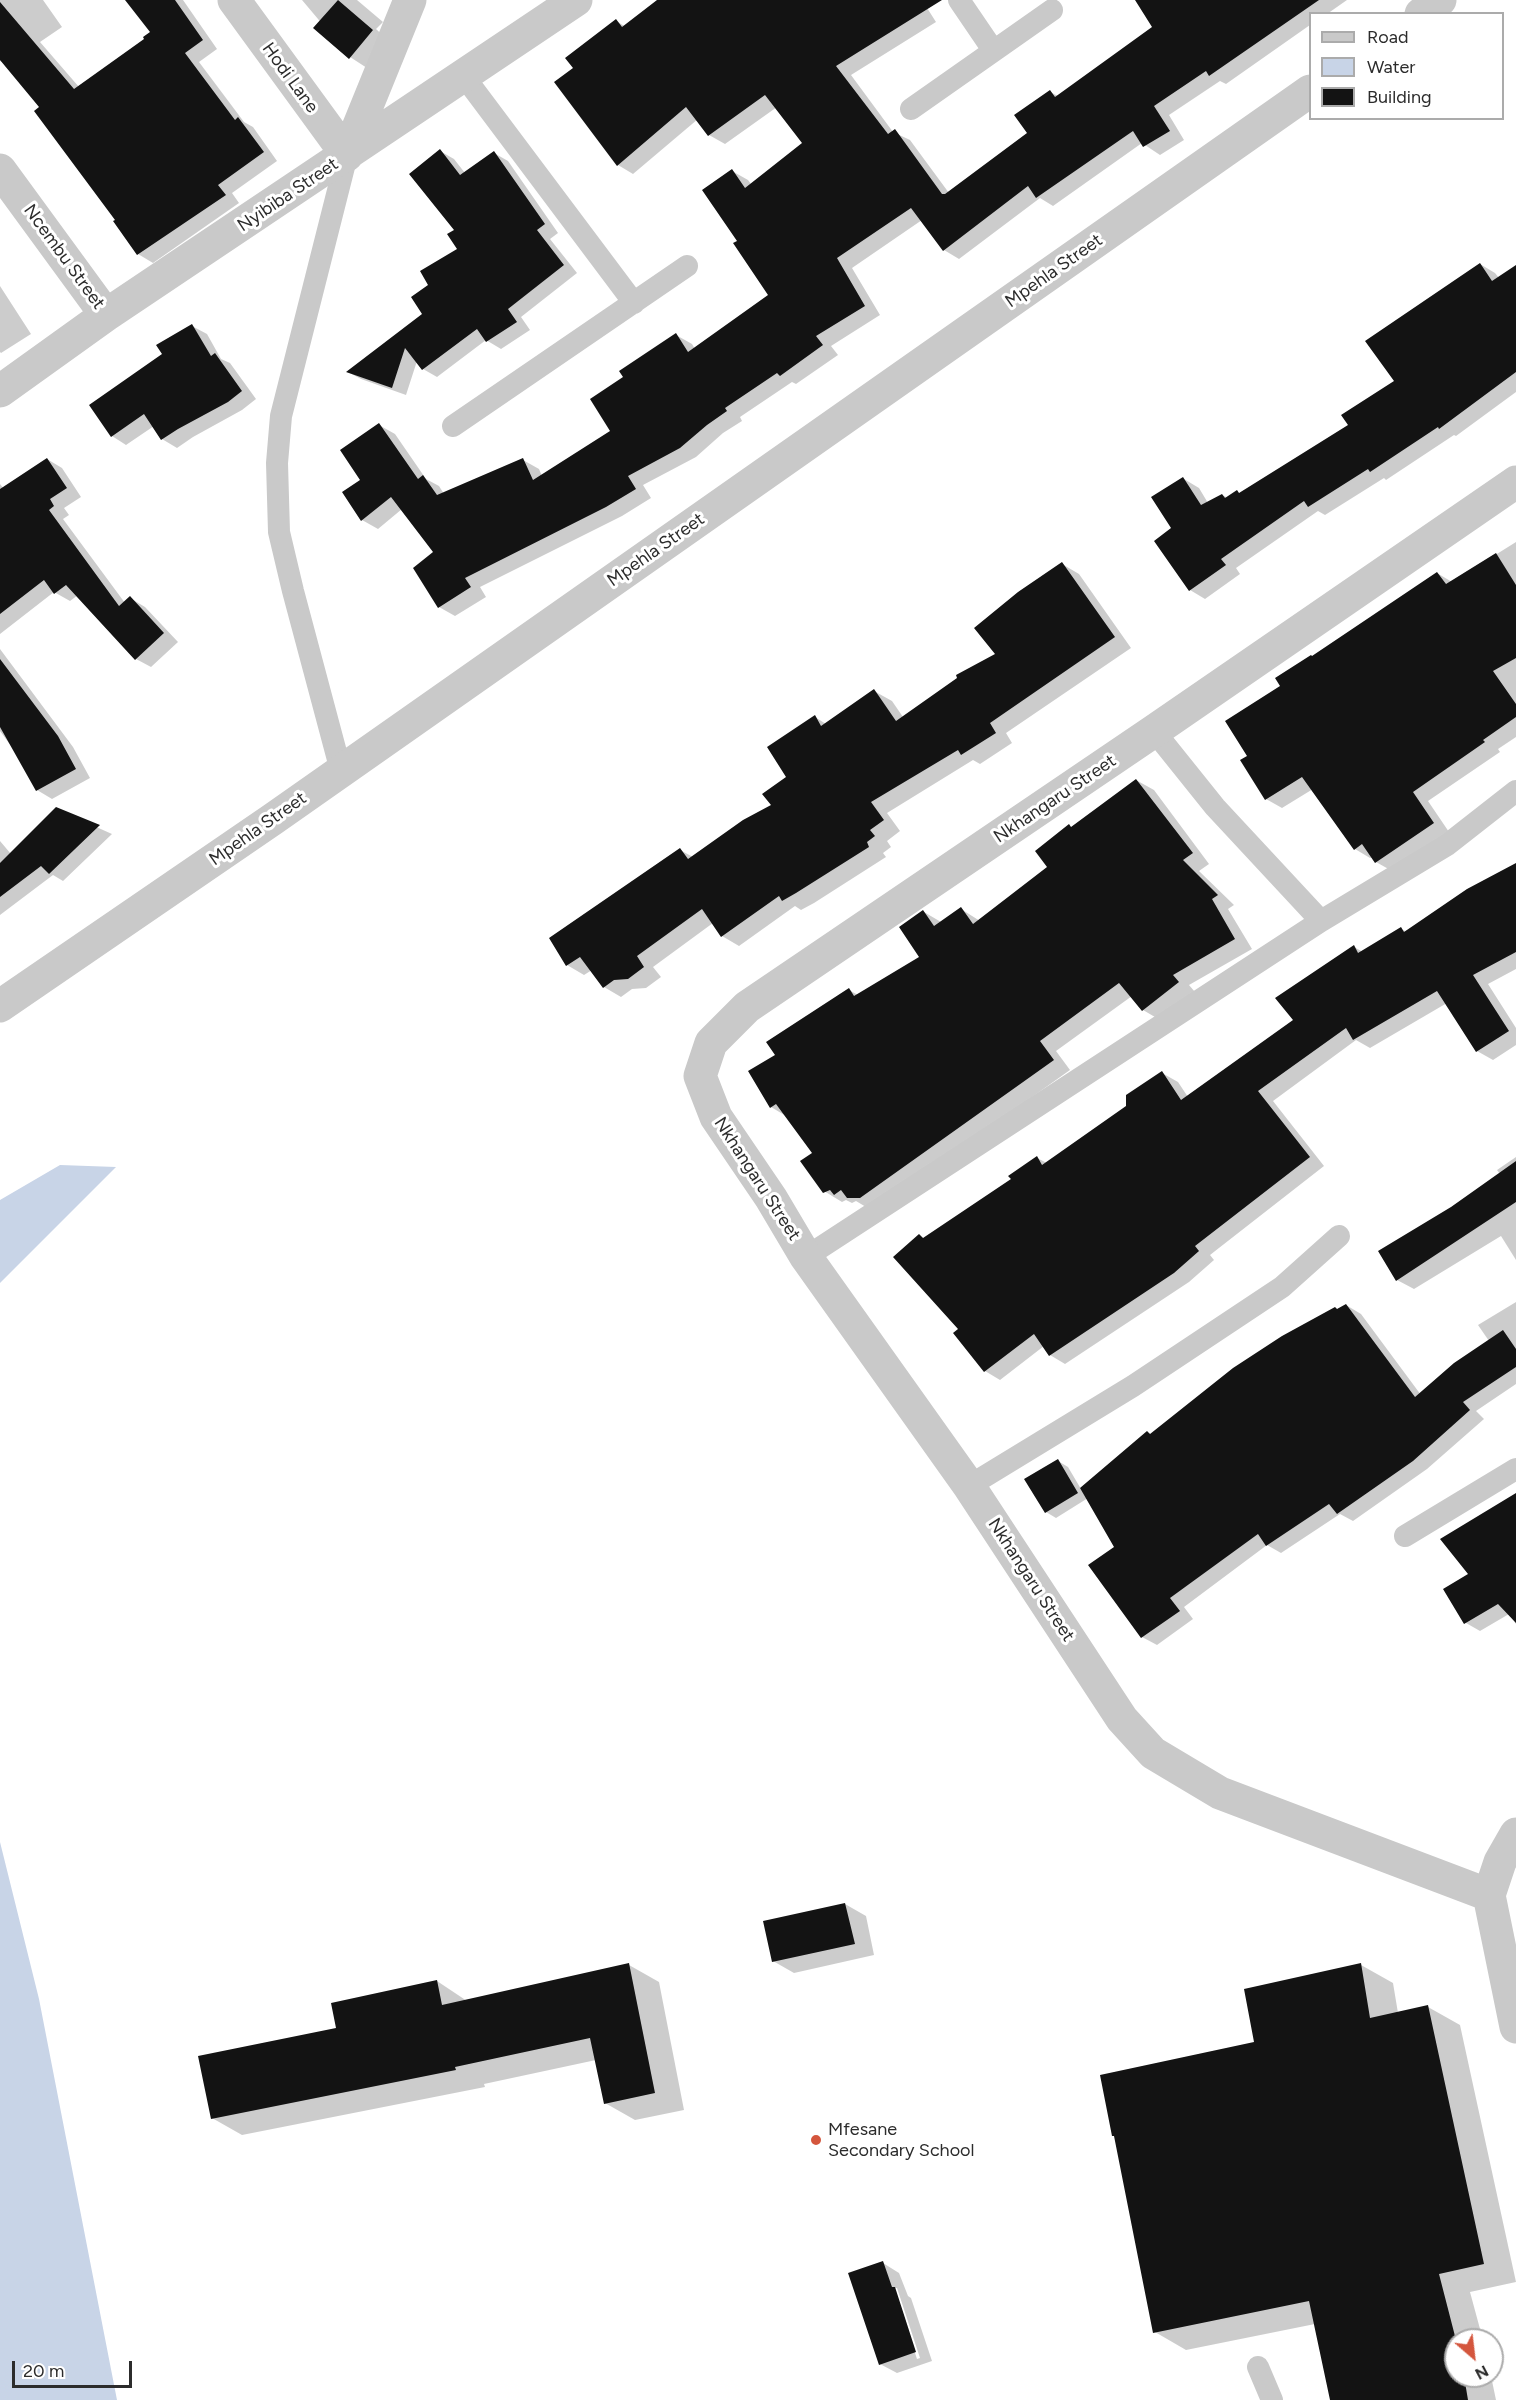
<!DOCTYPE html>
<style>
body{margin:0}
#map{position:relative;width:1516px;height:2400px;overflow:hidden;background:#fff;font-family:Figtree,sans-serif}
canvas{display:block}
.legend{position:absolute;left:1309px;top:12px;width:195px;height:108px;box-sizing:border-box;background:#fff;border:2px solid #ababab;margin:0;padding:8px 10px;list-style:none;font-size:18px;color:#2c2c2c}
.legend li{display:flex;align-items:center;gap:12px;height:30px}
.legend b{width:30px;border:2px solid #ababab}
.north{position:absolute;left:1444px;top:2328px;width:60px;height:60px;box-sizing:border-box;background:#fff;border:2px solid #ababab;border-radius:50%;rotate:152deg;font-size:16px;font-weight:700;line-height:24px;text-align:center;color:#2c2c2c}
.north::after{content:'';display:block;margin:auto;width:21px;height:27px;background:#d4563d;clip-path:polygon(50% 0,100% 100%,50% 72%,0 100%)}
.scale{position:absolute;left:12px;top:2361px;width:120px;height:27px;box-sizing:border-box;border:3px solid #2c2c2c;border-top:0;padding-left:8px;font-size:18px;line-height:21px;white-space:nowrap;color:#2c2c2c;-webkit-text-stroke:4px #fff;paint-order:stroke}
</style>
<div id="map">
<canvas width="1516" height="2400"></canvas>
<ul class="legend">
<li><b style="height:8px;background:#c9c9c9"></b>Road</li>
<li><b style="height:16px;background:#c8d4e7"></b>Water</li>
<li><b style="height:16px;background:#131313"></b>Building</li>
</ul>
<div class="north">N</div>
<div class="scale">20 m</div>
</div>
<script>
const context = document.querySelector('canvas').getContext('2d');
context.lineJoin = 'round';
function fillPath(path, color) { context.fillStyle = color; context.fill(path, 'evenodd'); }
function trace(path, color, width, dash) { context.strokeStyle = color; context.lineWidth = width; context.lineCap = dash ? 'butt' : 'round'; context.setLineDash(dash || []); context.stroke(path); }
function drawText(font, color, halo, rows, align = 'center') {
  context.font = font + ' Figtree,sans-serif'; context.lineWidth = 6; context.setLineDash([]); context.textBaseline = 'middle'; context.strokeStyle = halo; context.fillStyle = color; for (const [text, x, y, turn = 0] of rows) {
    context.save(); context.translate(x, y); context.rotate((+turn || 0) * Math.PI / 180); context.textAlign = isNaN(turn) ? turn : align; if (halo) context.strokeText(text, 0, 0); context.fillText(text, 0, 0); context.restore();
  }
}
const water = new Path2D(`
 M60,1165L116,1167L0,1283V1200Z
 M0,1842L39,1999L117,2400H0Z`);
const shadow = new Path2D(`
 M0,0H43L62,27L40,42L79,87L146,39L152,32L127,0H183L217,49L199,62L244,122L253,127L277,161L232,193L239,203L153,263L138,254L42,107L5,63L0,61Z
 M302,0H357L383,22L376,29L390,42L367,68L350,57Z
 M660,0H922L936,22L851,75L893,132L910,140L949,193L1029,134L1050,92L1058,96L1155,27L1136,0H1347L1327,14H1310V25L1226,84L1220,81L1169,115L1184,140L1160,155L1142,143L1053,206L1040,198L959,259L944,250L922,220L852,268L880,315L831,346L838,355L796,384L792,382L740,417L742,421L723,433L696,457L643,485L651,498L622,516L480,587L486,597L455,616L439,607L435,552L402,509L378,529L362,520V480L379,425L395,434L426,479L439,486L444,494L523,460L539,469L542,476L612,432L625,377L676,335L692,344L695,349L770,295L739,241L732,171L748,180L751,184L804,143L777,107L725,144L709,135L698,119L633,174L618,165L575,68L616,21L626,27Z
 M440,151L454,159L465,173L494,153L508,161L558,233L550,239L577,273L521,317L530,330L501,349L486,340L437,377L423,369L417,361L406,395L361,379L348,372L424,314L430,285L459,249Z
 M1480,264L1495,273L1499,278L1516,269V392L1456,436L1454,435L1386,480L1384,478L1325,515L1318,511L1236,568L1240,574L1205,599L1190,590L1173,529L1184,479L1199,488L1208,503L1222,495L1228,498L1240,494L1350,426L1396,382Z
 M0,286L31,334L1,353L0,352Z
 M192,326L207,334L221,359L230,363L256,399L242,410L193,437L177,448L162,439L154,426L126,445L112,436L164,355Z
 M47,459L62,468L81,497L64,508L69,515L63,519L125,603L130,598L145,607L178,642L151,667L136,659L78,595L70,601L54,592L0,634V484L4,489Z
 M1516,542V737L1498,749L1500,752L1428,801L1449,832L1392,871L1376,862L1373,857L1370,858L1355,849L1313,789L1282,808L1266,799L1242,761L1250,756L1283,686L1313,657L1437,573L1452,582Z
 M1062,564L1079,574L1131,648L1006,733L1012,743L980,764L973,760L887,813L900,831L887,841L891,847L883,853L886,857L814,903L801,910L795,906L739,946L722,936L713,923L653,967L661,977L646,988L632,989L621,997L604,987L592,970L584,975L567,965L680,850L693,857L773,806L815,717L826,724L874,691L892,701L903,717L997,655Z
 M0,649L73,747L90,778L52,799L37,790L17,754L0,731Z
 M1136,780L1154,790L1209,864L1199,871L1234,905L1228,909L1252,949L1189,985L1195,992L1160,1020L1143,1010L1132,996L1056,1051L1070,1070L878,1207H866L856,1201L852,1203L846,1200L842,1202L824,1191L814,1153L786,1116L771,1107L777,1055L849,990L858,995L921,958L924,912L941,922L961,909L980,921L1050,867L1072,828Z
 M56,809L112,834L63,881L53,875L0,915V841L11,854Z
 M1516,864V969L1488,984L1516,1028V1045L1493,1060L1477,1051L1447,1003L1370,1048L1356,1040L1273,1101L1324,1166L1210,1255L1214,1260L1189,1282L1065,1364L1050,1355L1044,1346L1000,1380L985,1371L960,1329L919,1236L925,1239L1013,1179L1037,1158L1047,1163L1128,1107L1162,1073L1178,1082L1188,1097L1295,1021L1354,947L1363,952L1401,929L1407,932Z
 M1516,1157V1260L1501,1236L1414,1289L1397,1280L1452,1208L1500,1174L1497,1170Z
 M1516,1302V1384L1476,1411L1484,1419L1427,1469L1353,1521L1340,1514L1281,1553L1267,1545L1184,1607L1193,1619L1157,1645L1142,1637L1116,1547L1088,1498L1056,1518L1046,1512L1058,1461L1068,1467L1081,1489L1147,1432L1152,1435L1346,1305L1361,1314L1421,1395L1489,1341L1478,1325Z
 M1516,1495V1624L1509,1614L1480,1631L1466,1623L1470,1574Z
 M845,1904L866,1916L874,1955L794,1973L773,1961Z
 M629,1965L659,1982L684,2110L635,2120L605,2103L596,2060L484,2084L485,2087L242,2135L212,2118L338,2029L437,1981L467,2001Z
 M1361,1965L1393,1983L1398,2013L1428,2007L1460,2025L1516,2282L1470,2292L1483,2340H1456V2376H1491L1496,2400H1331L1315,2324L1186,2350L1155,2332L1256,2043Z
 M883,2263L899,2273L908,2296L911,2298L932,2361L897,2373L880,2364ZM894,2288H897L920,2358L917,2359Z`);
const building = new Path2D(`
 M125,0H175L203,40L185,53L235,120L238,117L264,152L218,185L226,195L137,255L113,221L115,220L34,111L39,107L0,60V2L74,89L144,39L143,37L150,32Z
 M338,0L373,30L349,59L313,28Z
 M657,0H942L836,66L888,134L895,129L942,194H945L1027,133L1014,115L1050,90L1055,97L1152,27L1135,0H1319L1209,76L1206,71L1154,106L1170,131L1143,147L1133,131L1036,198L1028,186L943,251L911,208L837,258L865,306L816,336L823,345L780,376L777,373L725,408L727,411L707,425L680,448L628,476L636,489L606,507L465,578L471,587L438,608L413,568L433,552L391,497L361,521L342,492L360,480L340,450L379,423L418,479L423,475L437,495L523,458L533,480L610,431L590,399L623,377L619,371L676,333L688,352L768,295L733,243L737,241L702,190L732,169L745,188L802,143L765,95L708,136L686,107L617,166L554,82L573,68L565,58L616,19L622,27Z
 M440,149L460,175L494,151L545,224L537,230L564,265L508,309L517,322L486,342L477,329L422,370L405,348L392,388L346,372L422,314L411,297L428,285L420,271L457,249L447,234L454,230L409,174Z
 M1480,263L1492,281L1516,265V372L1439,429L1438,427L1370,472L1368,469L1308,507L1304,501L1221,559L1226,565L1189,591L1154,541L1171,528L1151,497L1183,477L1201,505L1222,494L1225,498L1237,490L1239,493L1348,425L1341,415L1394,381L1365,341Z
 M192,324L211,356L215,353L242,391L228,402L178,429L161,440L144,414L111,437L89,405L162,354L156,345Z
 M47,458L67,488L50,499L54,506L49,510L119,606L130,596L164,633L135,660L66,585L54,594L44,580L0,614V489Z
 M1496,553L1516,585V658L1493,671L1516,704V717L1483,740L1485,742L1413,792L1434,823L1375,863L1362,844L1354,850L1302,777L1265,800L1240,760L1247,756L1225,721L1280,686L1275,678L1311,655L1312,656L1437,572L1446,584Z
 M1062,562L1115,637L990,723L996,733L961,755L958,750L871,802L884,820L870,830L875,836L867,842L869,847L796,893L782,901L779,896L721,937L702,909L637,956L644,967L628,979L614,980L603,988L580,957L566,966L549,938L680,848L688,859L743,820L771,805L762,794L786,777L767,747L815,715L821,726L874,689L896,721L957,678L956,675L995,654L974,628L1018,592Z
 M0,659L58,736L76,769L36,791L0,727Z
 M1136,779L1193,853L1183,860L1218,895L1212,899L1235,939L1173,975L1179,982L1142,1011L1119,983L1040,1041L1054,1060L860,1198H847L841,1190L834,1195L830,1190L823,1193L800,1161L812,1153L776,1104L770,1108L748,1071L775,1055L766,1042L849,988L854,996L919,957L899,927L923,910L934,926L961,907L973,924L1047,867L1035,851L1069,824L1071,827Z
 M56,807L100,825L49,874L41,866L0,897V863Z
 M1516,863V952L1473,975L1509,1031L1476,1052L1437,991L1353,1040L1346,1028L1258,1091L1310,1157L1195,1246L1199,1251L1174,1273L1049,1356L1034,1334L984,1372L953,1333L958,1329L893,1257L919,1234L923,1238L1011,1179L1008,1176L1037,1156L1042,1165L1126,1106V1095L1162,1071L1181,1100L1293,1020L1275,998L1354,945L1358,953L1401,927L1404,932L1467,889Z
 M1516,1161V1202L1396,1281L1378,1251L1451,1207Z
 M1346,1304L1415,1397L1454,1363L1503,1330L1516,1349V1367L1463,1402L1470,1410L1413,1461L1337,1514L1329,1504L1266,1546L1258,1534L1170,1598L1180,1611L1141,1638L1088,1565L1114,1547L1080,1488L1147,1431L1150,1434L1233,1368L1282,1336L1335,1307L1337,1309Z
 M1058,1459L1078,1493L1045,1513L1024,1479Z
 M1516,1493V1623L1498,1604L1464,1624L1443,1589L1468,1574L1440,1539Z
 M845,1903L855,1944L772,1962L763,1921Z
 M629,1963L655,2093L604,2104L590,2038L455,2067L456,2070L211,2119L198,2056L336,2028L331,2003L437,1980L442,2005Z
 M1361,1963L1370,2018L1428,2005L1484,2264L1439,2274L1456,2340V2376H1464L1468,2400H1330L1309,2301L1153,2333L1114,2136H1112L1100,2075L1254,2042L1244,1989Z
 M883,2261L892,2287H895L916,2352L879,2365L848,2273Z`);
const service = new Path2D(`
 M959,0L993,50
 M463,75L634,303
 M911,109L1052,10
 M453,426L687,266
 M1154,731L1215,807L1321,921
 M341,771L293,591L279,532L277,463L281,416L347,155
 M806,1257L1321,921L1447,845L1516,791
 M969,1486L1133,1386L1282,1287L1339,1236
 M1405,1536L1516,1469
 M1258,2367L1272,2400`);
const minor = new Path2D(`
 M234,0L347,155
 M1421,14L1440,0
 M347,155L410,0
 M0,170L106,315
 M0,391L106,315L576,0
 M0,1006L273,819L1310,91
 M1516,1834L1500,1862L1489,1895L1516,2027
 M1489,1895L1220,1793L1153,1753L1122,1719L969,1486L806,1257L771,1198L716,1117L700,1076L711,1043L747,1007L1154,731L1516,482`);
const markers = [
 [816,2140,6,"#d4563d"]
];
const streetNames = [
 ["Hodi Lane",290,78,54],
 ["Nyibiba Street",288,195,-34],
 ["Ncembu Street",64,257,54],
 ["Mpehla Street",1054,271,-35],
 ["Mpehla Street",656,550,-35],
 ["Nkhangaru Street",1055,799,-34],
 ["Mpehla Street",258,829,-35],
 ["Nkhangaru Street",757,1179,57],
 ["Nkhangaru Street",1031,1580,57]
];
const poiNames = [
 ["Mfesane",828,2130],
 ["Secondary School",828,2151]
];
fillPath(water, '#c8d4e7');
fillPath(shadow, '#0003');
fillPath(building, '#131313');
trace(service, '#c9c9c9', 22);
trace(minor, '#c9c9c9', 33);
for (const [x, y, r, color] of markers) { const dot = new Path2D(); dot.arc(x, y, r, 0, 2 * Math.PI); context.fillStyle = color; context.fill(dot); trace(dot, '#fff', 2); }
drawText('18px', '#2c2c2c', '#fff', streetNames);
drawText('18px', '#2c2c2c', '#fff', poiNames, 'left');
</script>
